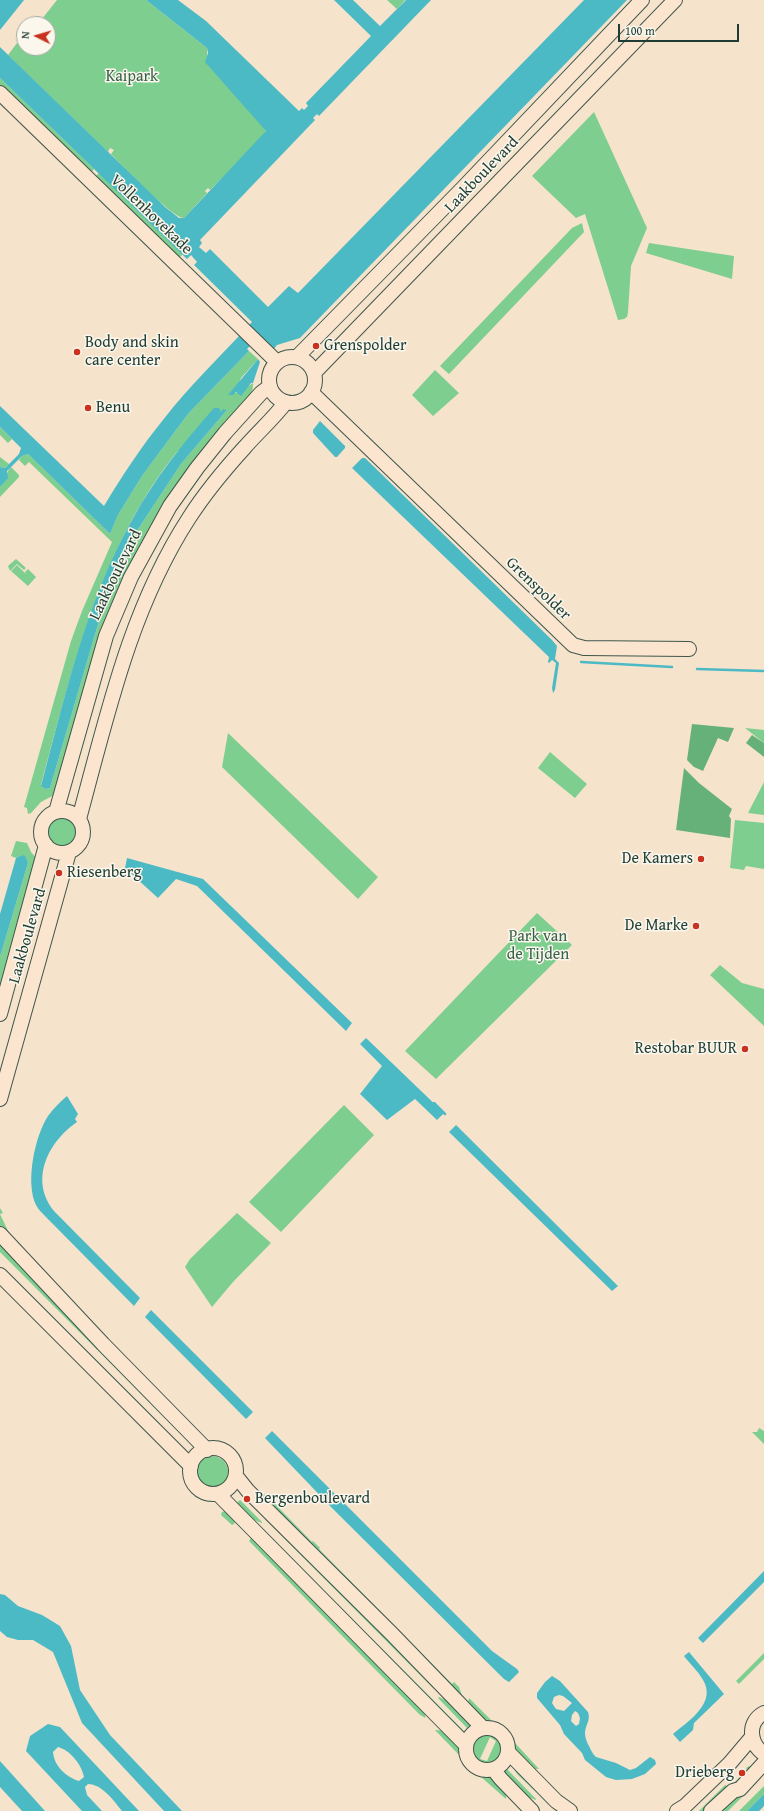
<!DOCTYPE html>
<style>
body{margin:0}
#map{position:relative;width:764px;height:1811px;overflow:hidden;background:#f6e3cc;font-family:"Gentium Book Plus",serif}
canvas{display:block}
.north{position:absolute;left:16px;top:16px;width:40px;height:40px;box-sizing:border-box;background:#fbf7ec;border:1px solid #a3ada2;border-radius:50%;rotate:275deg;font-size:11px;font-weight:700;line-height:16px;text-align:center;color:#1f3d34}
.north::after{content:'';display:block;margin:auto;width:14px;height:18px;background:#c8321e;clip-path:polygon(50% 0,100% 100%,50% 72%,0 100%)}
.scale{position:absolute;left:618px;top:24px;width:121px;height:18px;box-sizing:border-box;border:2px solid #1f3d34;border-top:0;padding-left:5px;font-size:12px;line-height:14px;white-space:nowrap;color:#1f3d34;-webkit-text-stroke:3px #fbf7ec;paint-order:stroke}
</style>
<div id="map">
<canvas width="764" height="1811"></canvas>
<div class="north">N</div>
<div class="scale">100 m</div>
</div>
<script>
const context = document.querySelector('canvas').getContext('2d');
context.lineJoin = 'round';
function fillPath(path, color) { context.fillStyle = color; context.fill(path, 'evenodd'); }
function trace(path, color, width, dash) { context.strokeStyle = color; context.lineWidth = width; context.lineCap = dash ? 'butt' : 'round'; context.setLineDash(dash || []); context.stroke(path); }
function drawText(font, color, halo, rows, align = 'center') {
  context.font = font + ' "Gentium Book Plus",serif'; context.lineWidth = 3; context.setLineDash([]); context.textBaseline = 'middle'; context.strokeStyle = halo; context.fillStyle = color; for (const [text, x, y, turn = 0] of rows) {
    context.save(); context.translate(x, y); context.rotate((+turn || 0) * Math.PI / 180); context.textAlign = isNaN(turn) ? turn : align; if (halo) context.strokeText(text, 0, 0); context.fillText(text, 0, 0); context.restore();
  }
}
const green = new Path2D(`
 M57,0H146L207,48V56L266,129L265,134L210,190L208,188L205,191L207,193L184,218C172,218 122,165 111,154L114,150L110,148L108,152L8,55L17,43L25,49L48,48V24H38Z
 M387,0H405L397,9Z
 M0,78L94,169L91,173L0,86Z
 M594,112L647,228L631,266L628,312L627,317L624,319L618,320L585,214L576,218L532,176Z
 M99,173L183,254L179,258L95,177Z
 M582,223L584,232L449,374L440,366L572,228Z
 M649,243L734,256L732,279L646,253Z
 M249,351L258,359L241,378L235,393H238L253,383L252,398L145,543L54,795L41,802L31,813L28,814L27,808L24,807L71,641L82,611L112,542L29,462L25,466L19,460L22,456L28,454L110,534L118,515L142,476L188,414ZM219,410L221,412L227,410L181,464L127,546L114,577L96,631L50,788L46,789L41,785C72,670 100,548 176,453C189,438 205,424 219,410Z
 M435,370L459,393L433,416L412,395Z
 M0,427L12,439L8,443L0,435Z
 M0,457L9,464L5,468L0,467Z
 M11,467L19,475V477L0,497V487C6,480 6,472 11,467Z
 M16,559L26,568L24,570L17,564L10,571L8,566Z
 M17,565L26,574L25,572L28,569L36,577L28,586L11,571Z
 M745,728L764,730V743Z
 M228,733L378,877L358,899L222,767Z
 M550,752L587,784L575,798L538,768Z
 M764,782V815L748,813L763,784Z
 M46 832a16 16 0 1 1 32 0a16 16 0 1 1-32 0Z
 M735,820L764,823V869L746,866L744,870L730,868Z
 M16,841L27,843L31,852L37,859L0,998V957L28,863L22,855L16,858L11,856Z
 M537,913L572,945L436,1079L405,1051Z
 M720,965L742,983L764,989V1026L710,975Z
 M344,1105L374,1135L281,1232L249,1202Z
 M0,1208L3,1213L0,1214L9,1233L22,1246L18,1249L0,1231Z
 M237,1213L271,1243L233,1282L212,1307L185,1267L190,1259Z
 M0,1243L165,1415L157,1410L0,1252Z
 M9,1275L14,1278L160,1424L158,1425Z
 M759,1428L764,1431V1444L752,1432H757Z
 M237,1454L242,1466V1476L237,1472L235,1462Z
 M196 1472a16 16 0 1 1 32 0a16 16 0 1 1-32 0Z
 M201,1494L214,1497L217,1502L204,1501L194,1496Z
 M260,1494C268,1494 272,1499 277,1504L276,1505L312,1542L313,1541L320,1548L319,1549L452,1684L454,1682L459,1687L463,1698Z
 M240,1500L262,1522V1523L247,1517L233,1506Z
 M228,1510L236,1520L234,1524L232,1525L221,1515L222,1512Z
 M266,1518L443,1694L433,1688L265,1519Z
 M258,1527L267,1533L463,1730L465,1734Z
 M252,1536L426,1711L425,1718L419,1714L249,1541Z
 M764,1653V1659L739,1684L736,1681Z
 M439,1697L452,1703L476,1727L470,1731L438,1698Z
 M469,1698L492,1721L506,1730L515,1743L539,1769L526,1768L512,1748L506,1734L496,1726L486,1724L468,1703Z
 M435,1730C445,1729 459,1738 463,1748C465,1754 464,1760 469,1765C476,1773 485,1770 492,1775C497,1778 501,1785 506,1789V1799L480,1776L466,1767L460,1756Z
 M486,1733C526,1736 485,1787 473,1754C469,1744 476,1736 486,1733ZM490,1737L496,1741L487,1761L480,1759Z
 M510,1763L569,1811H556L517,1774Z
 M504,1766L536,1799V1800L523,1795L498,1770Z
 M749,1766L751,1768L707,1811H699L725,1785L727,1786L735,1782L747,1770L746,1768Z
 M753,1778L757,1782L728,1811H719Z
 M764,1786V1794L747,1811H739Z`);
const forest = new Path2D(`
 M692,724L734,728L728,742L718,738L703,771L694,767L687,760Z
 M752,735L764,743V757L746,743Z
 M684,768L699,783L732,809L729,816L731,819L730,838L676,830Z`);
const water = new Path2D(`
 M0,0H24L0,30Z
 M146,0H178L206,21L299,111L302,108L304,110L308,106L306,103L371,36L334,0H353L380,26L406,0H431L319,116L317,114L313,118L315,120L200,240L202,243L199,247L206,253L210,249L268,307L289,286L298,293L584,0H627L300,338L277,345L273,350L259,337L247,349L249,351L188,414L142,476L118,515L110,534L28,454L22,456L7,471L8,478L0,487V467L5,468L19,454L21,448L0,427V406L104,506C122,476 141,447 163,420C190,385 222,355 252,322L194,265L197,262L191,255L187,259L0,78V47L165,207L179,218H184L266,131L205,62L208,53L207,48Z
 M258,359L260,362L253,383H251L241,396L236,392L233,395H228Z
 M214,408H219L221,412L223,409L227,410L181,464L127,546L114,577L96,631L50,788L46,789L41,786C65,696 86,602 132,520C154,479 183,443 214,408Z
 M320,421L345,446V448L337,457H335L313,433V430Z
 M362,458H365L552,640L557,646L555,659L559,663L555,690L553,693L552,688L556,663L552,660L549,663L548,662L549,657L352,468Z
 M22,855L25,856L28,863L0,957V914L16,858Z
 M127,858L203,879L352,1023L346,1031L197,886L176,879L158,898L125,868Z
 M366,1038L444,1113L437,1120L415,1099L387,1120L360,1094L382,1066L360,1044Z
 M67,1096L78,1114L75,1119L77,1122C48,1142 29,1180 54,1211L140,1298L134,1306L45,1216C42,1213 38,1209 36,1205C25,1182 35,1136 48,1116C54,1108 60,1102 67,1096Z
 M456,1125L618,1286L612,1291L449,1132Z
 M151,1310L253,1412L246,1419L145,1317Z
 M272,1431L492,1651L517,1669L519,1672L509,1682L504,1679L332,1508L265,1438Z
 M764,1571V1582L703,1643L698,1638Z
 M0,1594L5,1595L18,1606L42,1615L60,1626L71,1646L80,1690L110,1735L182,1811H164L82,1723L53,1652L33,1640H18L7,1637L0,1631Z
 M689,1652L724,1694L694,1723L693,1730L680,1742L673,1734C686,1723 714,1705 705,1684C701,1674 691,1665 684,1656Z
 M552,1676L560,1681L588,1712C592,1725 579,1727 589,1746C591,1750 592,1753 596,1757L616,1763L630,1770L636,1768L650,1757L655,1760L656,1764L645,1774L632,1779L616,1780L606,1777L585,1760L582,1753L564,1734L560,1725L537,1698V1693L545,1682ZM559,1695L563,1696L572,1703L564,1711L556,1709L552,1703L554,1697ZM575,1711L578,1713L580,1718L579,1724L576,1726L571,1721L572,1715Z
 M48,1724L60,1727L139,1811H122C114,1801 102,1784 88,1784L85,1787L87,1795L102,1811H82L26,1751L30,1736ZM58,1747C70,1750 82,1765 84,1777L79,1781C66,1777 54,1766 53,1752Z
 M0,1761L45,1811H22L0,1787Z
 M764,1794V1806L759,1811H747Z`);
const stream = new Path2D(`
 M581,662L672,667
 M697,669L764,671
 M434,1103L445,1114`);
const secondary = new Path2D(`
 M0,93L277,362
 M297,357L462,189L642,0
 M269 380a23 23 0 1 1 46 0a23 23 0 1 1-46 0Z
 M314,373L675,0
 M311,392L573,645L584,648L689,649
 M41 832a21 21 0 1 1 42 0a21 21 0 1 1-42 0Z
 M56,812L106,636L131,577L170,506L197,468L225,433L261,393L270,386
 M79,819C107,716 130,609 189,518C205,493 225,469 245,447C258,432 274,418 286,402
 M0,1014L46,845
 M0,1099L69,852
 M0,1234L103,1344L207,1450
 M0,1275L191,1466
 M190 1471a23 23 0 1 1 46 0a23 23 0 1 1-46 0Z
 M236,1476L248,1491L392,1634L483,1728
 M218,1494L466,1745
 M764,1713C747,1722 749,1743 764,1754
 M466 1749a21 21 0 1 1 42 0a21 21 0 1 1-42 0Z
 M508,1752L556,1801L570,1811
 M493,1769L501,1779L532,1811
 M677,1811L685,1806L730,1763L752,1737
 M711,1811L733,1791L740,1789L764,1763`);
const markers = [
 [316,346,4,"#c8321e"],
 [77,352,4,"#c8321e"],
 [88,408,4,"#c8321e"],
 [701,859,4,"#c8321e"],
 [59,873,4,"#c8321e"],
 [696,926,4,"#c8321e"],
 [745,1049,4,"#c8321e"],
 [247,1499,4,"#c8321e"],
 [742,1773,4,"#c8321e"]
];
const parkNames = [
 ["Kaipark",132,77],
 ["Park van",538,937],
 ["de Tijden",538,955]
];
const streetNames = [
 ["Laakboulevard",482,175,-46],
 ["Vollenhovekade",151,215,44],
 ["Laakboulevard",116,575,-64],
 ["Grenspolder",538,589,44],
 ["Laakboulevard",28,936,-74]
];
const poiNames = [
 ["Body and skin",85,343],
 ["care center",85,361],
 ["Grenspolder",324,346],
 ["Benu",96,408],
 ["De Kamers",693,859,"right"],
 ["Riesenberg",67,873],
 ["De Marke",688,926,"right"],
 ["Restobar BUUR",737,1049,"right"],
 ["Bergenboulevard",255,1499],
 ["Drieberg",734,1773,"right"]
];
fillPath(green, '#7dce8f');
fillPath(forest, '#66b17a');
fillPath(water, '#4cbac4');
trace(stream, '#4cbac4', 2.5);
trace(secondary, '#3f564b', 16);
trace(secondary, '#fbe5cf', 14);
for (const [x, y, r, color] of markers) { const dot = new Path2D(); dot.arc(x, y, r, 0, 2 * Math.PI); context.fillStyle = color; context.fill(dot); trace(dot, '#fbf7ec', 1.5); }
drawText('16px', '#36614b', '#fbf7ec', parkNames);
drawText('16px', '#1f3d34', '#fbf7ec', streetNames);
drawText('16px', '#1f3d34', '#fbf7ec', poiNames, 'left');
</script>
